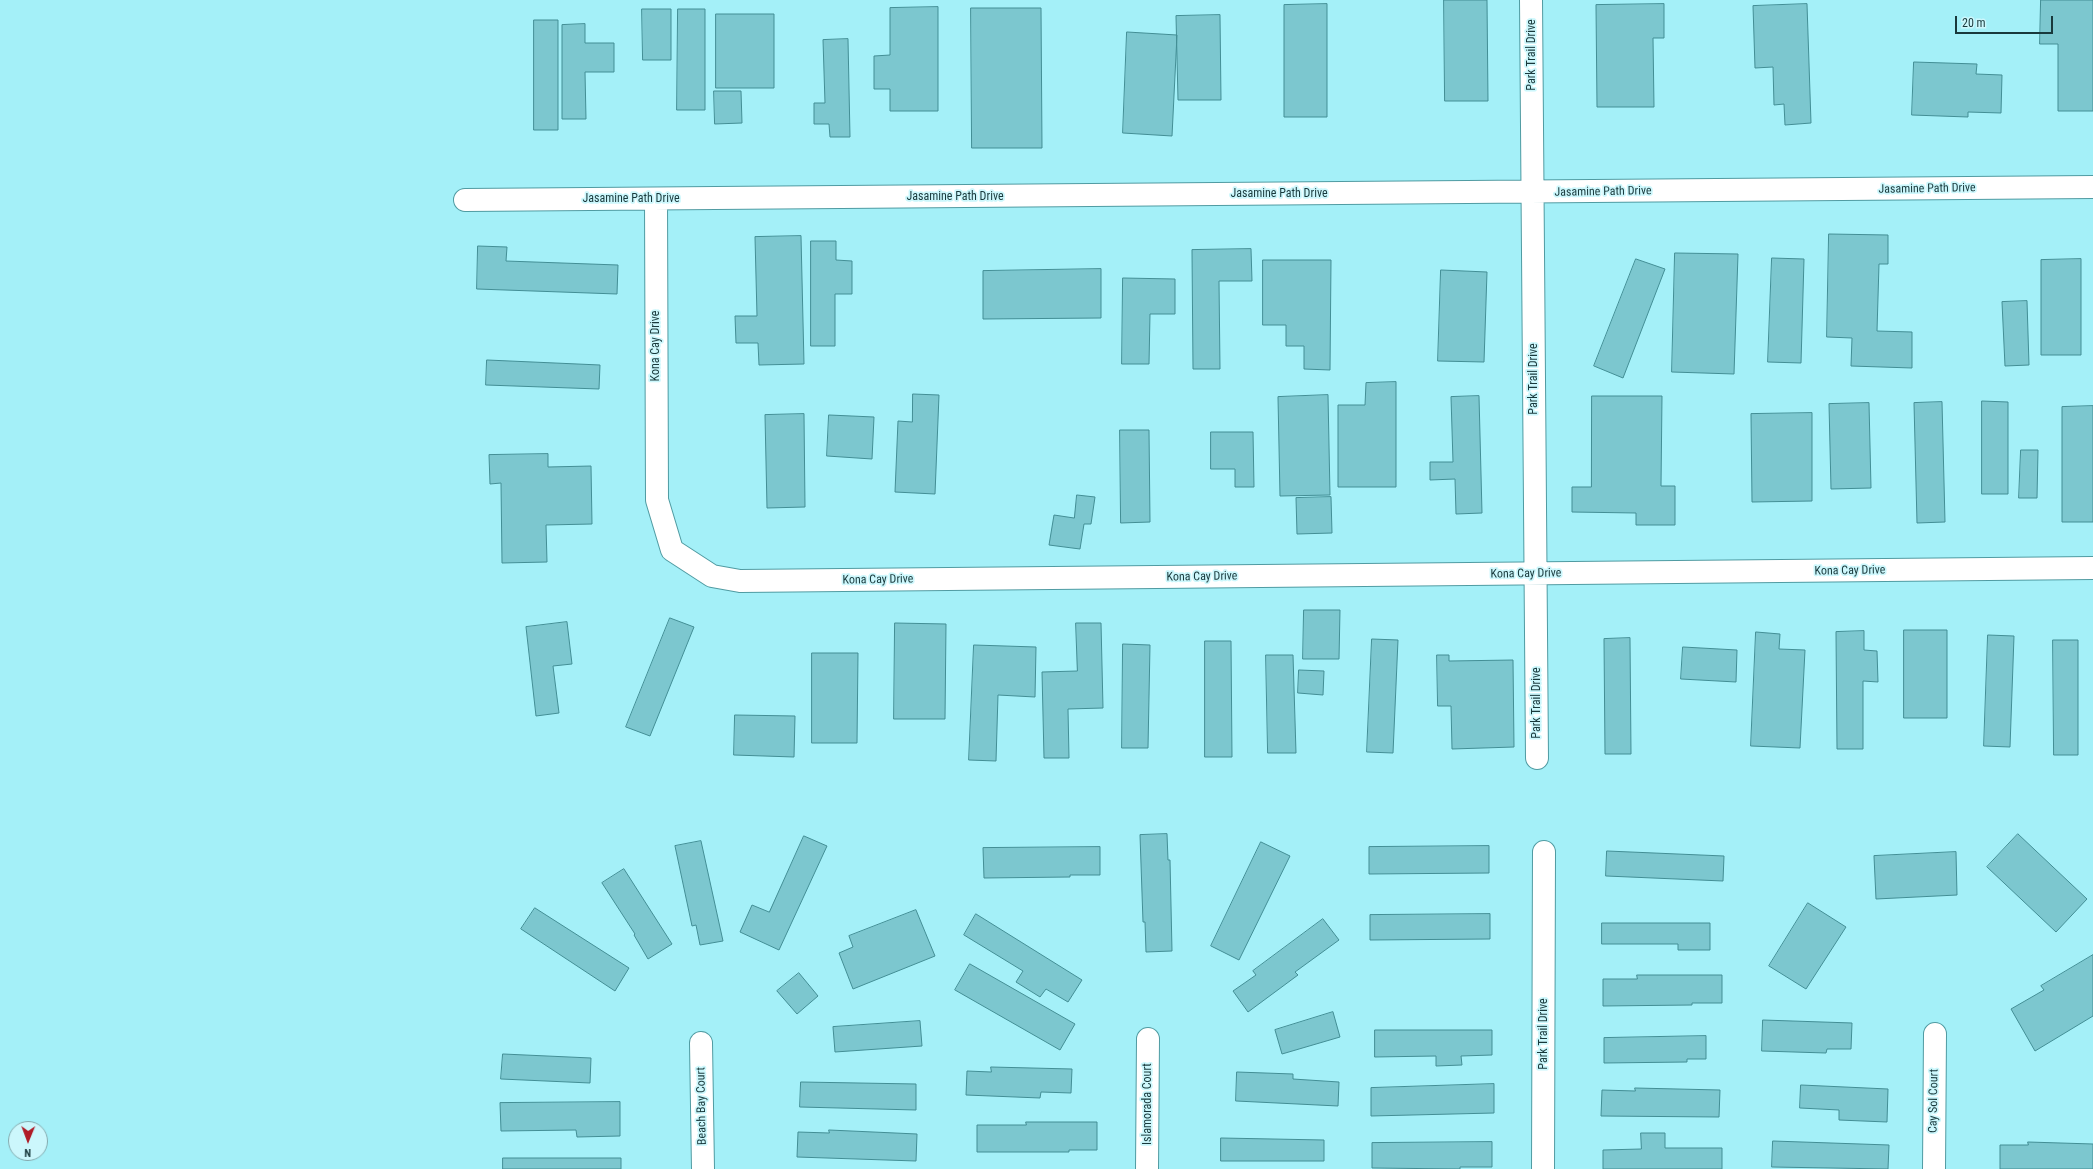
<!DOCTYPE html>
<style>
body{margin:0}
#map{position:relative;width:2093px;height:1169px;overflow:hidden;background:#a4f0f8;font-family:"Roboto Condensed",sans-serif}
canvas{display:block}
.north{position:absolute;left:8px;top:1121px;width:40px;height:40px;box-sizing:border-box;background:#ccf7fc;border:1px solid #84abaf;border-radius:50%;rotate:181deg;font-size:11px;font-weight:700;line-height:16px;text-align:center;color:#19393c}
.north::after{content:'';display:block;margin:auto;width:14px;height:18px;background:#af1c27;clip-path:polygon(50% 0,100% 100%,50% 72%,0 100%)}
.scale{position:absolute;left:1955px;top:16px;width:98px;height:18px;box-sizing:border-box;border:2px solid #19393c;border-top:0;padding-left:5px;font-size:12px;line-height:14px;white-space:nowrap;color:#19393c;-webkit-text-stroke:3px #ccf7fc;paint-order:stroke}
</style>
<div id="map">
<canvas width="2093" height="1169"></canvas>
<div class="north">N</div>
<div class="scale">20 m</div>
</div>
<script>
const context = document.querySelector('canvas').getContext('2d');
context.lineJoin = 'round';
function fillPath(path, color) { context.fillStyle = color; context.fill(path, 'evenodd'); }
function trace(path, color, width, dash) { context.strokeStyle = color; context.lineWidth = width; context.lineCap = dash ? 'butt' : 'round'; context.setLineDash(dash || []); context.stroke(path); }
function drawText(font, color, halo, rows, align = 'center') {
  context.font = font + ' "Roboto Condensed",sans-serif'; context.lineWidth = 3.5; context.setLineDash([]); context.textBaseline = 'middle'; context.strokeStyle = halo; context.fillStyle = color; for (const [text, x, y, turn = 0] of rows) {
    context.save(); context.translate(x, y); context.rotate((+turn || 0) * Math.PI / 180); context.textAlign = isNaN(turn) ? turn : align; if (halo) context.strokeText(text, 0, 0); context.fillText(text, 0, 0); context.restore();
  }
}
const building = new Path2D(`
 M1444,0H1487L1488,101H1445Z
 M2041,0H2093V111H2058V44H2040Z
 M1327,4V117H1284V5Z
 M1664,4V38H1653L1654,107H1597L1596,5Z
 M1807,4L1811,123L1785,125L1784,104L1774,105L1773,67L1755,68L1753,6Z
 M938,7V111H890V89H874V56L890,55V8Z
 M971,8H1041L1042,148H972Z
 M642,9H671V60H643Z
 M678,9H705V110H677Z
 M716,14H774V88H716Z
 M1220,15L1221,100H1178L1176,16Z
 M534,20H558V130H534Z
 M585,24V43H614V72H585L586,119H562V25Z
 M1127,32L1177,35L1172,136L1123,133Z
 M848,39L850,137H830L829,124H814V103H825L823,40Z
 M1914,62L1977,64L1976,74L2002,75L2001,113L1968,112V117L1912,115Z
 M714,91H741L742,123L715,124Z
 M1829,234L1888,235V264H1879L1877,331L1912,332V368L1851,366L1852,338L1827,337Z
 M801,236L804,364L759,365L758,343H736L735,316H757L755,237Z
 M811,241H836V260L852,261V294H835V346H811Z
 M478,246L507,247L506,261L618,265L617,294L477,289Z
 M1251,249L1252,281H1219L1220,369H1193L1192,250Z
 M1675,253L1738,254L1734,374L1672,372Z
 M1772,258L1804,259L1801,363L1768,362Z
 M1636,259L1665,269L1623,378L1594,366Z
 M2081,259V355H2041V260Z
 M1263,260H1331L1330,370L1304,369V346H1286V325H1263Z
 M1101,269V318L983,319V271Z
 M1441,270L1487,272L1484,362L1438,361Z
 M1123,278L1175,279V314H1150L1149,364H1122Z
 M2027,301L2029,365L2005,366L2002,302Z
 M487,360L600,365L599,389L486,385Z
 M1396,382V487H1338V405H1365L1366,383Z
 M913,394L939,395L935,494L895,492L898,421L912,422Z
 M1328,395L1330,495L1280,496L1278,397Z
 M1479,396L1482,513L1456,514L1455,479L1430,480V462H1453L1451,397Z
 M1592,396H1662L1661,486H1675V525H1636V513L1572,512V487H1591Z
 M1982,401L2008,402V494H1982Z
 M1942,402L1945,522L1917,523L1914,403Z
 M1869,403L1871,488L1831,489L1829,404Z
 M2093,406V522H2062V407Z
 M1812,413V501L1752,502L1751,414Z
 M804,414L805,507L767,508L765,415Z
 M829,415L874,417L872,459L827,456Z
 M1120,430H1149L1150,522L1121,523Z
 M1211,432H1253L1254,487H1235V469H1211Z
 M2021,450H2038L2037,498H2019Z
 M548,454V467L591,466L592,524L546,525L547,562L502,563L501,483L490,484L489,455Z
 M1077,495L1095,497L1091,524H1084L1080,549L1049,545L1054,515L1074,518Z
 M1331,497L1332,533L1297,534L1296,498Z
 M1304,610H1340L1339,659H1303Z
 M670,618L694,627L650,736L626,727Z
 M567,622L572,664L553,666L559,713L536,716L526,627Z
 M895,623L946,624L945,719H894Z
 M1076,623H1101L1103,708L1068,709L1069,758H1044L1042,672L1077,671Z
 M1904,630H1947V718H1904Z
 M1864,631V650L1877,651L1878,682L1863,681V749H1837L1836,632Z
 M1756,632L1780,634L1779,649L1805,650L1800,748L1751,746Z
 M1988,635L2014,636L2010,747L1984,746Z
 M1630,638L1631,754H1605L1604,639Z
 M1372,639L1398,640L1393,753L1367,752Z
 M2053,640H2078V755H2054Z
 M1205,641H1231L1232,757H1205Z
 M1123,644L1150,645L1148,748H1122Z
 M974,645L1036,647L1035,697L998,695L996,761L969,760Z
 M1683,647L1737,650L1736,682L1681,679Z
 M812,653H858L857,743H812Z
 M1266,655H1293L1296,753H1268Z
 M1437,655H1449V661L1513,660L1514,747L1452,749L1451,706H1438Z
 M1299,670L1324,671L1323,695L1298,693Z
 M735,715L795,716L794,757L734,755Z
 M1167,834L1168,860H1170L1172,951L1146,952L1145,922H1143L1140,835Z
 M2018,834L2087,899L2056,932L1987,867Z
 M804,836L827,846L779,950L740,932L752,905L769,912Z
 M701,841L723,941L700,945L696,925L692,926L675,846Z
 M1261,842L1290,856L1239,960L1211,946Z
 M1489,846V873L1369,874V847Z
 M1100,847V875H1070V877L984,878L983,848Z
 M1607,851L1724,856L1723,881L1606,876Z
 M1956,852L1957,895L1876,899L1874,856Z
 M624,869L672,944L648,959L634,935L635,934L602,883Z
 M1808,903L1846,927L1806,989L1769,966Z
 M535,908L629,968L615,991L521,929Z
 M916,910L935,956L853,989L839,953L853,947L849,936Z
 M976,914L1082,980L1068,1002L1046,989L1040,997L1016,982L1023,971L964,935Z
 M1490,914V939L1370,940V915Z
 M1323,919L1339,940L1295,972L1298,975L1248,1012L1233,991L1256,975L1253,971Z
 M1602,923H1710V950H1678V944H1602Z
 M2093,955V1016L2035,1051L2011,1009L2044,990L2041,986Z
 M970,964L1075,1024L1060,1050L955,990Z
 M799,973L818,996L797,1014L777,991Z
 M1637,975H1722V1003H1692V1005L1603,1006V979H1637Z
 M1333,1012L1340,1037L1282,1054L1275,1030Z
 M1763,1020L1852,1023L1851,1049H1827L1826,1053L1762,1051Z
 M920,1021L922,1046L835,1052L833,1027Z
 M1375,1030H1492V1055L1461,1056L1462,1065L1436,1066V1056L1375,1057Z
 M1706,1036V1059H1687V1062L1604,1063V1038Z
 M503,1054L591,1058L590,1083L501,1079Z
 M991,1067L1072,1069L1071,1093L1041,1092L1040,1098L966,1095L967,1071L991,1072Z
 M1237,1072L1293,1074V1079L1339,1082L1338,1106L1236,1101Z
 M801,1082L916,1084V1110L800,1107Z
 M1494,1084V1113L1371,1116V1088Z
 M1801,1085L1888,1089L1887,1122L1839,1120V1110L1800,1108Z
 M1635,1088L1720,1090L1719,1117L1601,1116L1602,1090L1635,1091Z
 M620,1102V1136L577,1137L576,1130L501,1131L500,1103Z
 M1026,1122H1097V1150H1069V1152H977V1125H1026Z
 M829,1130L917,1134L916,1161L797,1157L798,1132L829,1133Z
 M1641,1133H1665V1148H1722V1169H1603V1150L1641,1149Z
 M1221,1138L1324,1140V1161H1221Z
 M1773,1141L1889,1145L1888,1169L1772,1167Z
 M1492,1142V1167H1460V1169L1372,1168V1143Z
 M2028,1142L2093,1144V1169H2000V1145H2028Z
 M503,1158H621V1169H503Z`);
const minor = new Path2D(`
 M1531,0L1537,758
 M656,199L657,500L672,550L712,576L740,581L2093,568
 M465,200L2093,187
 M701,1043L703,1169
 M1147,1169L1148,1039
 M1543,1169L1544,852
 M1934,1169L1935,1034`);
const streetNames = [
 ["Park Trail Drive",1532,55,-90],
 ["Jasamine Path Drive",1927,189,-1],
 ["Jasamine Path Drive",1603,192,-1],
 ["Jasamine Path Drive",1279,194],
 ["Jasamine Path Drive",955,197],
 ["Jasamine Path Drive",631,199],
 ["Kona Cay Drive",656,346,-90],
 ["Park Trail Drive",1534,379,-90],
 ["Kona Cay Drive",1850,571,-1],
 ["Kona Cay Drive",1526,574,-1],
 ["Kona Cay Drive",1202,577,-1],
 ["Kona Cay Drive",878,580,-1],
 ["Park Trail Drive",1537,703,-90],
 ["Park Trail Drive",1544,1034,-90],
 ["Cay Sol Court",1934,1101,-89],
 ["Islamorada Court",1148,1104,-90],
 ["Beach Bay Court",702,1106,-91]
];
fillPath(building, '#7cc7cf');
trace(building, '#438e95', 1);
trace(minor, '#509ba2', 24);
trace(minor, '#fff', 22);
drawText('12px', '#19393c', '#ccf7fc', streetNames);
</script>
